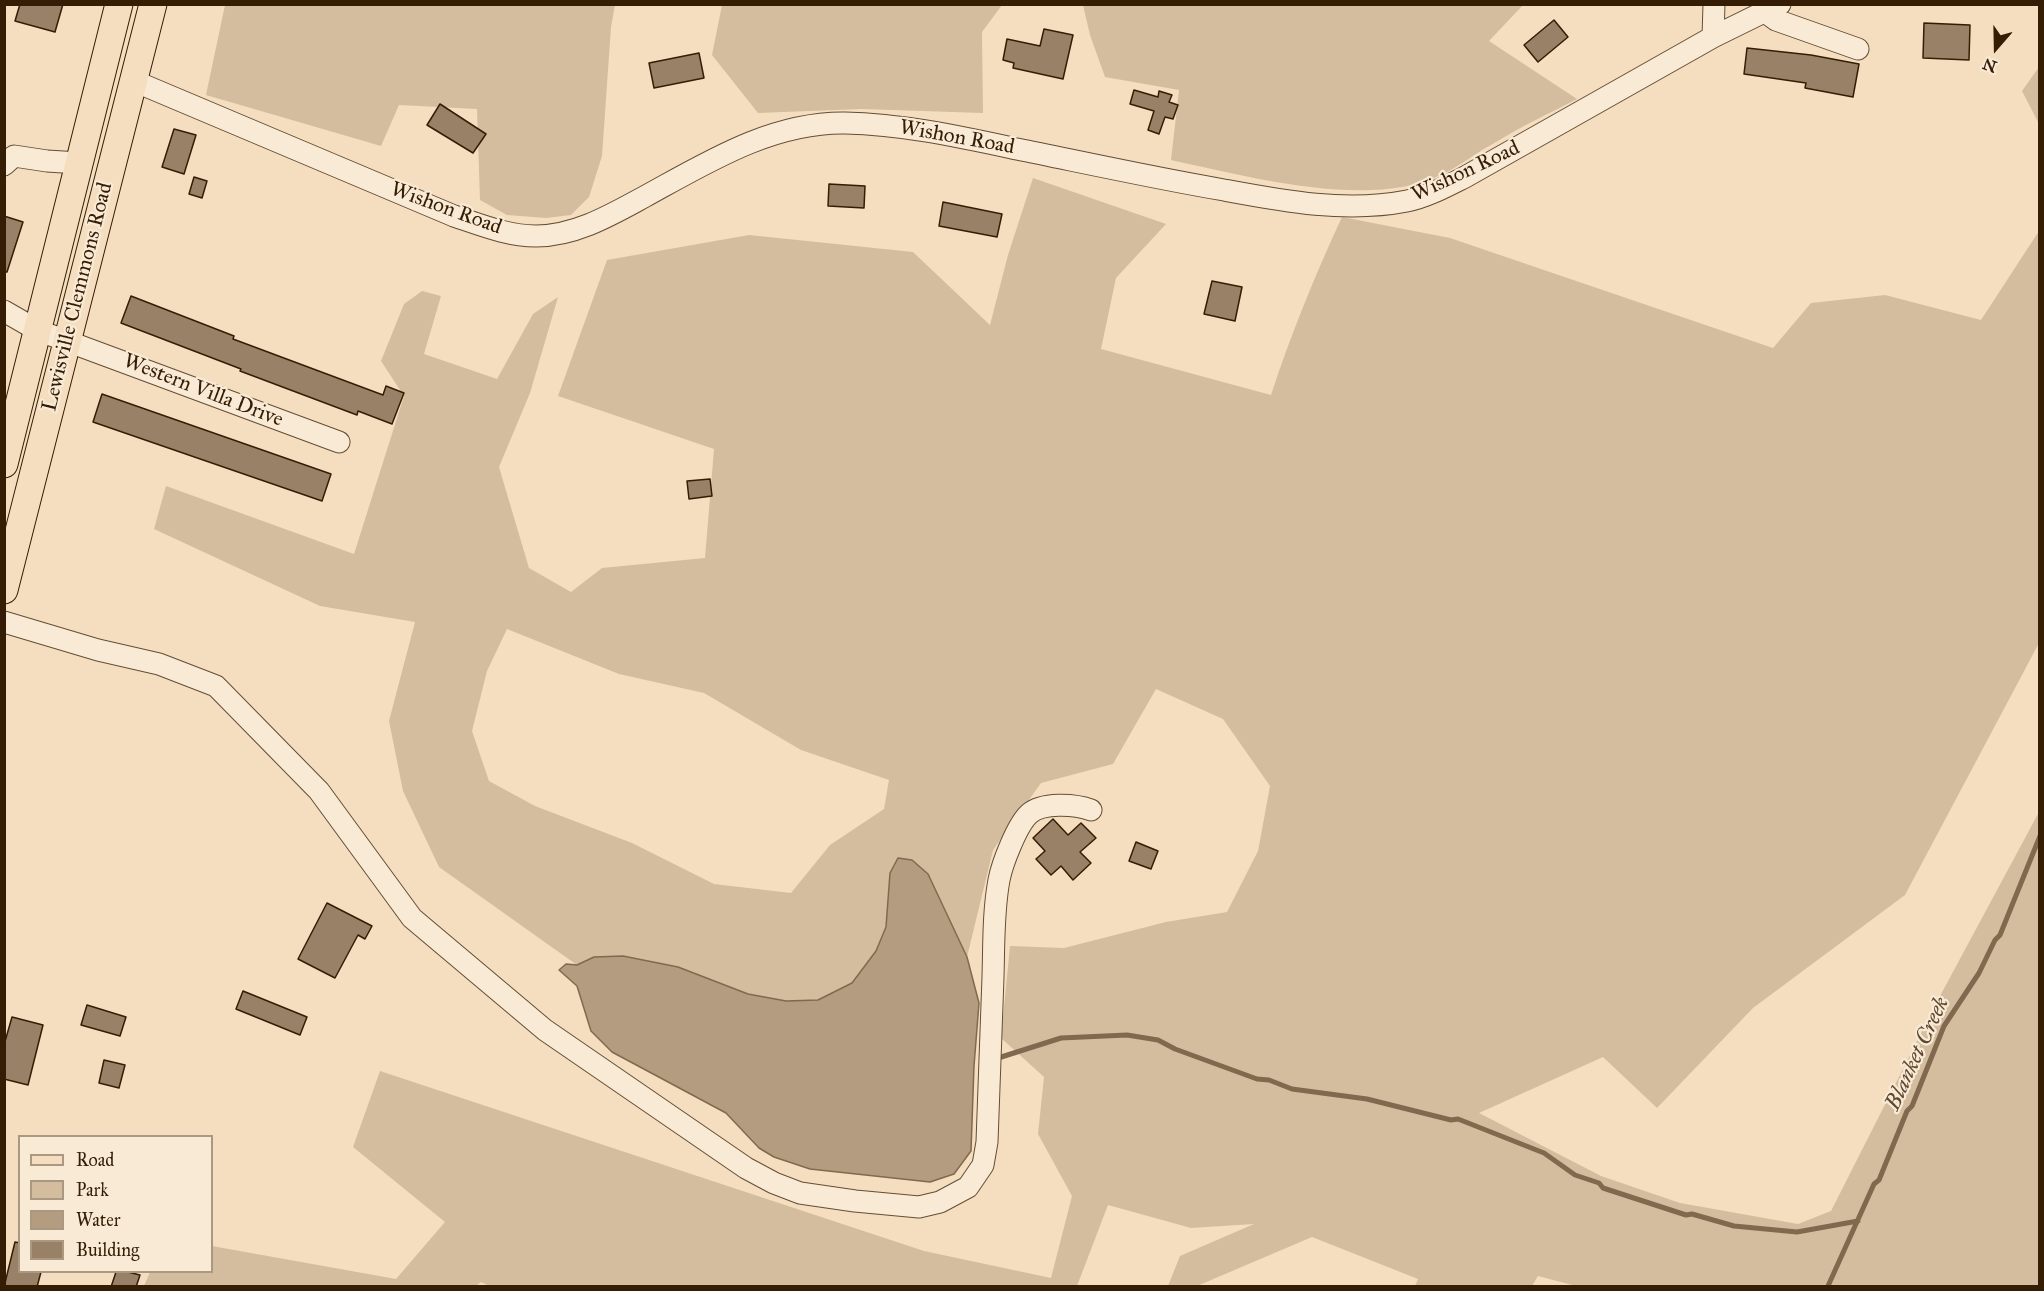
<!DOCTYPE html>
<style>
body{margin:0}
#map{position:relative;width:2044px;height:1291px;overflow:hidden;background:#f4debf;font-family:"IM FELL Great Primer",serif}
canvas{display:block}
.frame{position:absolute;inset:0;border:6px solid #351d05;pointer-events:none}
.legend{position:absolute;left:18px;top:1135px;width:195px;height:138px;box-sizing:border-box;background:#f8ead5;border:2px solid #aa9882;margin:0;padding:8px 10px;list-style:none;font-size:18px;color:#351d05}
.legend li{display:flex;align-items:center;gap:12px;height:30px}
.legend b{width:30px;border:2px solid #aa9882}
.north{position:absolute;left:1966px;top:18px;width:60px;height:60px;-webkit-text-stroke:4px #f8ead5;paint-order:stroke;rotate:200deg;font-size:16px;font-weight:700;line-height:24px;text-align:center;color:#351d05}
.north::after{content:'';display:block;margin:auto;width:21px;height:27px;background:#351d05;clip-path:polygon(50% 0,100% 100%,50% 72%,0 100%)}
</style>
<div id="map">
<canvas width="2044" height="1291"></canvas>
<div class="frame"></div>
<ul class="legend">
<li><b style="height:8px;background:#f4debf"></b>Road</li>
<li><b style="height:16px;background:#d4bd9f"></b>Park</li>
<li><b style="height:16px;background:#b39c80"></b>Water</li>
<li><b style="height:16px;background:#988166"></b>Building</li>
</ul>
<div class="north">N</div>
</div>
<script>
const context = document.querySelector('canvas').getContext('2d');
context.lineJoin = 'round';
function fillPath(path, color) { context.fillStyle = color; context.fill(path, 'evenodd'); }
function trace(path, color, width, dash) { context.strokeStyle = color; context.lineWidth = width; context.lineCap = dash ? 'butt' : 'round'; context.setLineDash(dash || []); context.stroke(path); }
function drawText(font, color, halo, rows, align = 'center') {
  context.font = font + ' "IM FELL Great Primer",serif'; context.lineWidth = 4.5; context.setLineDash([]); context.textBaseline = 'middle'; context.strokeStyle = halo; context.fillStyle = color; for (const [text, x, y, turn = 0] of rows) {
    context.save(); context.translate(x, y); context.rotate((+turn || 0) * Math.PI / 180); context.textAlign = isNaN(turn) ? turn : align; if (halo) context.strokeText(text, 0, 0); context.fillText(text, 0, 0); context.restore();
  }
}
const green = new Path2D(`
 M225,5H615L611,27L602,156L589,197L571,215L546,218L507,215L480,200L477,109L399,105L381,146L206,95Z
 M722,5H1002L982,32L983,113L861,109L758,113L712,55Z
 M1083,5H1523L1489,41L1577,99C1550,113 1522,126 1496,142C1477,152 1460,166 1441,175C1370,210 1245,176 1171,160L1179,90L1105,77L1090,35Z
 M2039,67V124L2022,91Z
 M1033,178L1166,224L1116,278L1101,349L1271,395C1291,334 1315,275 1342,217L1450,238L1773,348L1811,303L1885,295L1981,320L2039,231V643L1905,895L1753,1008L1657,1108L1603,1057L1479,1113L1601,1176L1680,1203L1798,1224L1831,1211L1940,996L2039,812V1286H1576L1538,1276L1532,1286H1415L1418,1279L1312,1237L1197,1286H1168L1180,1256L1254,1224L1191,1228L1108,1205L1077,1286H489L481,1282L476,1286H144L150,1272H212V1246L396,1279L445,1222L353,1147L380,1071L924,1251L1051,1278L1072,1196L1038,1134L1044,1077L1001,1038L1010,946L1064,948L1166,922L1227,912L1258,851L1270,786L1223,719L1156,689L1113,764L1041,783L993,850L967,957L928,874L890,873L886,927L876,951L852,983L818,1000L786,1001L747,994L678,967L594,957L577,965L439,867L403,791L389,721L415,622L320,606L154,529L166,486L354,554L404,396L381,361L404,304L422,291L441,296L424,354L497,379L533,314L558,297L530,393L499,467L529,568L571,592L602,568L705,558L714,449L558,396L607,260L749,235L913,252L990,325L1008,255ZM507,629L619,674L704,693L801,750L889,780L884,809L830,845L791,893L714,884L632,843L535,806L489,781L472,731L487,671Z`);
const water = new Path2D(`
 M898,858L912,860L928,874L967,957L979,1003L974,1066L971,1151L954,1174L930,1182L810,1169L774,1157L759,1148L726,1113L612,1052L591,1031L577,986L559,970L566,964L577,965L594,957L623,956L678,967L748,994L786,1001L818,1000L852,983L876,951L886,927L890,873Z`);
const stream = new Path2D(`
 M995,1059L1061,1038L1127,1035L1158,1040L1175,1049L1257,1079L1269,1080L1292,1089L1367,1099L1451,1120L1458,1119L1544,1153L1575,1175L1599,1183L1603,1188L1686,1215L1692,1214L1734,1226L1797,1232L1858,1221
 M1828,1286L1874,1184L1879,1180L1907,1111L1912,1106L1944,1026L1979,973L1995,940L2000,935L2040,836`);
const building = new Path2D(`
 M20,4H63L55,32L15,21Z
 M1554,20L1568,37L1538,62L1524,45Z
 M1924,23L1970,25L1969,60L1923,58Z
 M1044,29L1073,35L1063,79L1013,68L1014,63L1003,60L1007,39L1040,46Z
 M1747,48L1811,55L1859,64L1853,97L1805,88L1806,83L1744,74Z
 M699,53L704,78L654,88L649,63Z
 M1134,90L1158,97L1159,91L1172,95L1169,102L1178,105L1173,119L1165,117L1159,134L1148,130L1154,111L1130,104Z
 M440,104L486,134L473,153L427,125Z
 M174,129L196,135L184,174L162,167Z
 M194,177L207,181L202,198L189,194Z
 M829,184L865,186L864,208L828,206Z
 M943,202L1002,214L997,237L939,226Z
 M4,216L23,222L7,272H4Z
 M1212,281L1242,287L1235,321L1204,314Z
 M131,296L234,336L233,339L383,395L386,386L404,393L392,424L358,411L357,415L240,371L241,369L121,323Z
 M102,394L331,474L322,501L93,422Z
 M710,479L712,496L689,499L687,481Z
 M1053,819L1068,835L1081,823L1096,838L1080,852L1091,863L1073,880L1061,866L1051,875L1036,859L1045,851L1033,838Z
 M1136,842L1158,851L1151,869L1129,861Z
 M327,903L372,926L365,939L358,935L335,978L298,959Z
 M243,991L307,1017L300,1035L236,1009Z
 M87,1005L126,1017L120,1036L81,1025Z
 M12,1017L43,1025L28,1085L4,1079V1045Z
 M104,1060L125,1065L119,1088L99,1083Z
 M15,1242L20,1243V1272H41L37,1287H4Z
 M116,1272H128L140,1275L136,1287H111Z`);
const minor = new Path2D(`
 M1765,12L1776,20L1858,49
 M1713,37L1714,4
 M134,81L454,216C481,225 508,236 536,236C575,236 611,215 644,197C706,163 771,122 845,123C902,124 961,137 1017,149C1086,163 1154,178 1224,190C1283,201 1346,213 1407,201C1427,197 1447,186 1465,177L1713,37L1780,4
 M4,165L14,156L47,161L79,163
 M4,311L37,330L339,442
 M4,622L98,650L159,664L216,686L319,791L412,918L545,1030L746,1168L774,1183L800,1193L855,1201L919,1207L940,1202L968,1187L983,1165L987,1142C989,1087 991,1032 993,977C994,945 993,912 999,880C1002,864 1017,825 1029,814C1042,802 1075,804 1091,810`);
const major = new Path2D(`
 M4,464L119,4
 M4,590L153,4`);
const streetNames = [
 ["Wishon Road",957,138,10],
 ["Wishon Road",1466,172,-25],
 ["Wishon Road",446,209,20],
 ["Lewisville Clemmons Road",78,297,-76],
 ["Western Villa Drive",203,391,21]
];
const waterNames = [
 ["Blanket Creek",1918,1054,-65]
];
fillPath(green, '#d4bd9f');
fillPath(water, '#b39c80');
trace(water, '#81694f', 1.5);
trace(stream, '#81694f', 5);
fillPath(building, '#988166');
trace(building, '#351d05', 1.5);
trace(minor, '#654d34', 23);
trace(major, '#351d05', 29);
trace(minor, '#f8ead5', 21);
trace(major, '#f4debf', 27);
drawText('21px', '#351d05', '#f8ead5', streetNames);
drawText('italic 22px', '#614930', '#f8ead5', waterNames);
</script>
